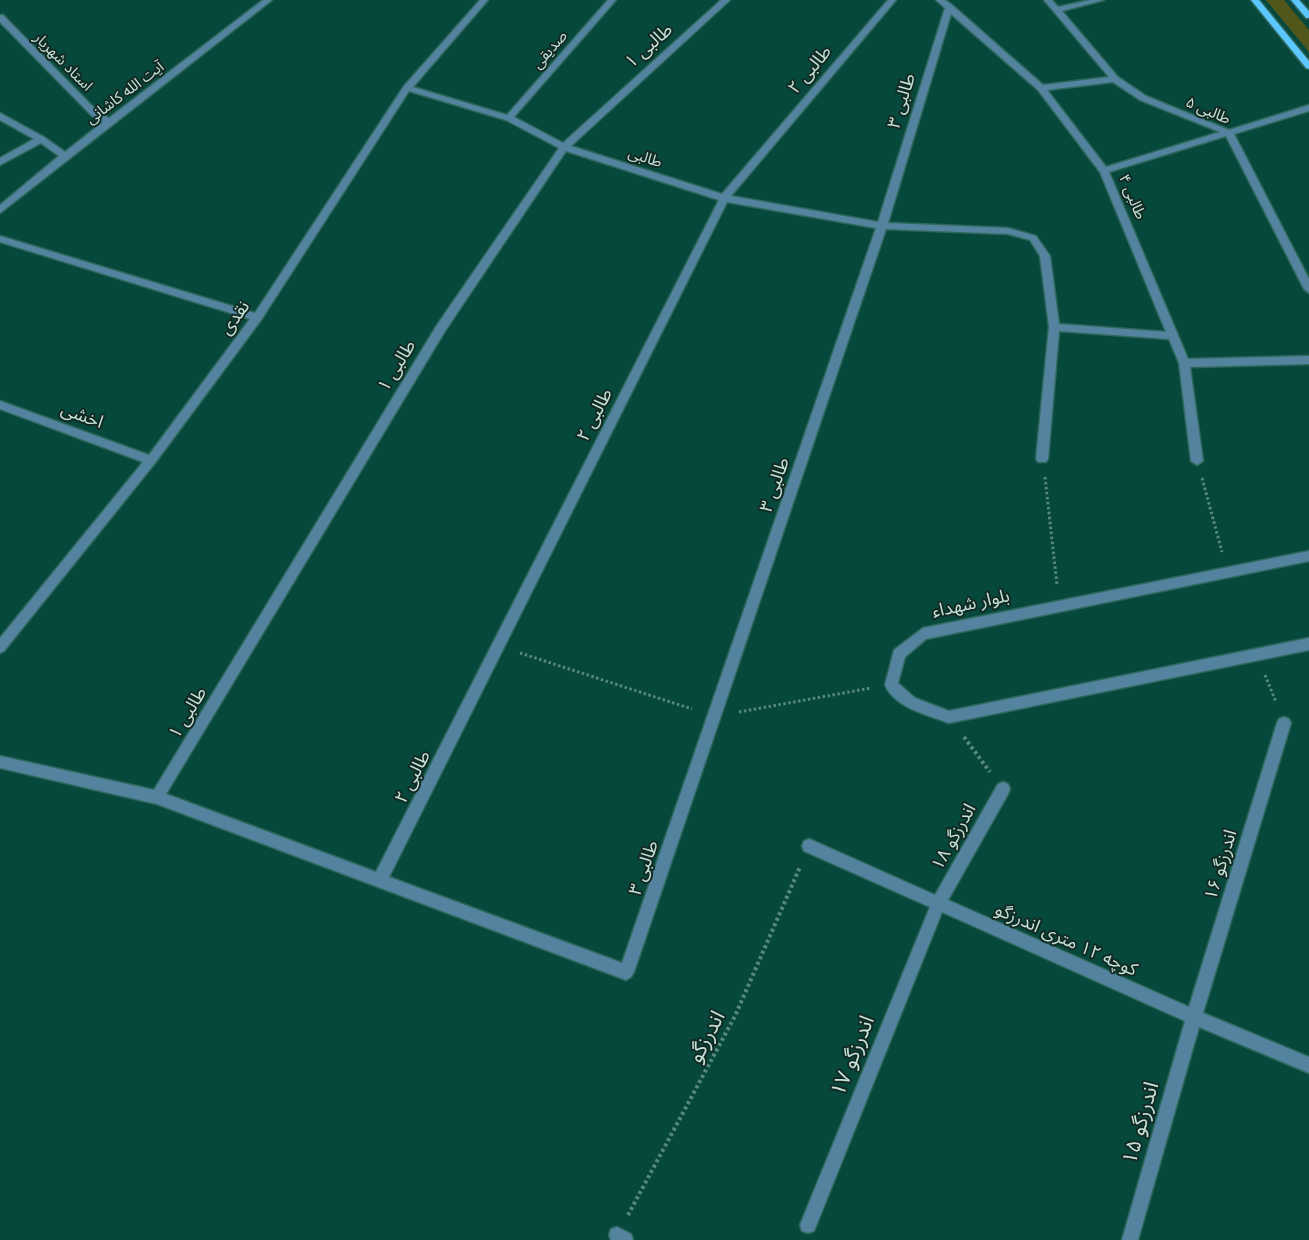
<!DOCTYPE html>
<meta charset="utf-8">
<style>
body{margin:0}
canvas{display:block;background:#07483c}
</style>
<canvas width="1309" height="1240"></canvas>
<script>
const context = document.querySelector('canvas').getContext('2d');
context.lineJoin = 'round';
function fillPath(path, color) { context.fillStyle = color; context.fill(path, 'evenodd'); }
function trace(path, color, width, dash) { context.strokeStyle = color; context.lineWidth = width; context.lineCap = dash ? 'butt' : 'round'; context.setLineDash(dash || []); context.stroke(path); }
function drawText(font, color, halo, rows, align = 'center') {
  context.font = font + ' "Roboto Serif","Noto Sans Arabic",serif'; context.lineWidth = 4; context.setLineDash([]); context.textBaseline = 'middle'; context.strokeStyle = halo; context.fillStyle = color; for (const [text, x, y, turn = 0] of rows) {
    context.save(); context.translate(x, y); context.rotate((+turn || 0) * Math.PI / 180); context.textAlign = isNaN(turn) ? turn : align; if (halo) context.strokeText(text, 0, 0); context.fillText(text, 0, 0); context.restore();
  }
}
const green = new Path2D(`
 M1266,0H1284L1309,30V52Z`);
const pathFar1 = new Path2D(`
 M1045,477L1057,585
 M1202,478L1222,552
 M520,653L692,709
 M1265,675L1276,702
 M739,712L871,688`);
const path = new Path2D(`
 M964,737L990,772
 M628,1215L735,1016L800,867`);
const minor = new Path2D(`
 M263,0H272L0,213V205L59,156L41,143L0,165V158L34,139L0,120V113L44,137L65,152L103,122L92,116L0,22V15H3L98,112L109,118Z
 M480,0H488L413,87L507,115L608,0H616L514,117L563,143L721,0H730L571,146L722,194L888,0H896L731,196L878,222L945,8L936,0H945L952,5L1043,85L1109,77L1044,0H1052L1058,7L1090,0H1104L1062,11L1118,77L1146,96L1229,130L1309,105V111L1234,134L1309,279V293L1304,289L1226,136L1109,172L1188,359L1309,356V364L1190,367L1203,461L1197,465L1191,461L1179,363L1169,339L1059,331L1048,459L1046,462H1038L1036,459L1049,327L1040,256L1030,240L1008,234L886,229L634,972L631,977L626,980L157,804L0,768V756L154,790L437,325L559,148L506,120L409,91L261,320L155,463L4,651L0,653V638L143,462L0,409V401L149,455L250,319L0,242V236L255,313L404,86ZM951,14L1038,90L1100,172L1166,332L1059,324L1050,256L1036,236L1008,228L888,223ZM1113,82L1140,100L1220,132L1106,167L1047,90ZM566,151L719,200L376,872L166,794L445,331ZM727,202L876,228L622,963L389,877Z
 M1309,551V561L926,639L905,657L898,683L915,698L949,711L1309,638V650L949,723C928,715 895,708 885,685L894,650L923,628Z
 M1284,717L1289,719L1291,723L1203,1013L1309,1057V1073L1199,1027L1138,1240H1122L1185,1021L942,912L814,1231L808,1233L802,1231L800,1225L930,907L804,851L802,846L804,841L809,839L814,841L935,895L998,784L1003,782L1008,784L1010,789L1008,794L948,900L1189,1007L1277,723L1279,719Z
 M617,1227L631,1234L633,1240H611L609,1235L611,1229Z`);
const major = new Path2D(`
 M1251,0H1259L1309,61V69L1306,68Z
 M1291,0H1299L1309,11V18H1306Z`);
const farStreetnames = [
 ["صدیقی",550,50,-49],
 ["استاد شهریار",63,62,45],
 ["آیت الله کاشانی",125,93,-37],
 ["طالبی ۵",1208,111,23],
 ["طالبی",645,158,18],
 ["طالبی ۴",1132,197,67]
];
const streetNames = [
 ["طالبی ۱",649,46,-42],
 ["طالبی ۲",810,70,-50],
 ["طالبی ۳",902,101,-73],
 ["نقدی",235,318,-54],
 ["طالبی ۱",397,366,-59],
 ["طالبی ۲",595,415,-63],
 ["اخشی",82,416,20],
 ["طالبی ۳",775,485,-71],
 ["بلوار شهداء",971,604,-12],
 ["طالبی ۱",188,713,-59],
 ["طالبی ۲",413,777,-63],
 ["اندرزگو ۱۸",954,837,-61],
 ["اندرزگو ۱۶",1221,865,-73],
 ["طالبی ۳",644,868,-71],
 ["کوچه ۱۲ متری اندرزگو",1066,940,24]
];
const nearStreetnames = [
 ["اندرزگو",707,1037,-62],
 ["اندرزگو ۱۷",853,1056,-68],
 ["اندرزگو ۱۵",1141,1123,-74]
];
fillPath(green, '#51571b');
trace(minor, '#2d675b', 3);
trace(major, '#2d675b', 3);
trace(pathFar1, '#56887d', 3, [2.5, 2.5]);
trace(path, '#56887d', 4, [3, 3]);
fillPath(minor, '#53839e');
fillPath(major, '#5cc6fe');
drawText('15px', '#c5e1d8', '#122a23', farStreetnames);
drawText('18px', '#c5e1d8', '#122a23', streetNames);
drawText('21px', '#c5e1d8', '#122a23', nearStreetnames);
</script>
